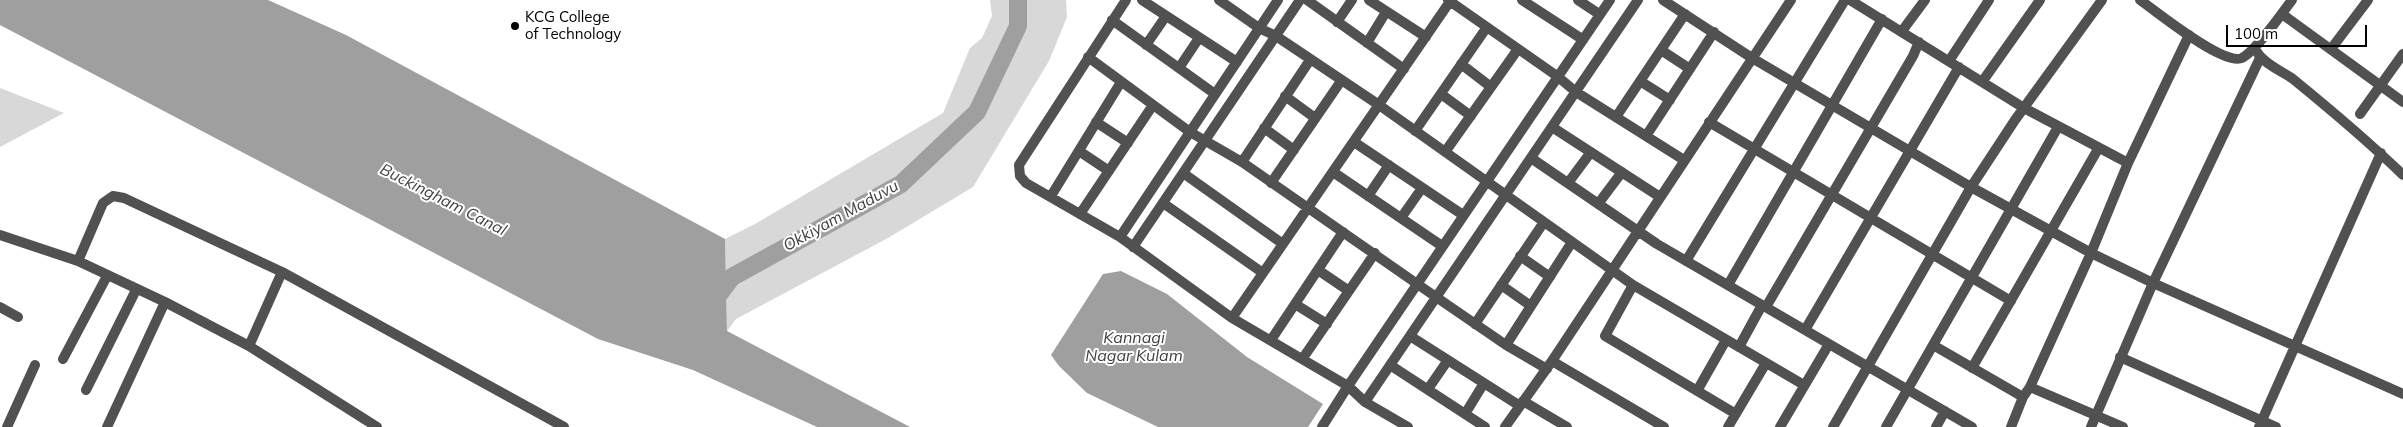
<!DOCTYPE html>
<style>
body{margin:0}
#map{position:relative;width:2403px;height:427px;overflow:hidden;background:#fff;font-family:Mulish,sans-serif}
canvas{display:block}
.scale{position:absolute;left:2226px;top:25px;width:141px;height:22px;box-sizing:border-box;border:2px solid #000;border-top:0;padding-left:6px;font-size:15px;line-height:18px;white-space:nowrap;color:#000;-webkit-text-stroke:4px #fff;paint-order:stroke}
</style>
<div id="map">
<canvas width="2403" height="427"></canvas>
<div class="scale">100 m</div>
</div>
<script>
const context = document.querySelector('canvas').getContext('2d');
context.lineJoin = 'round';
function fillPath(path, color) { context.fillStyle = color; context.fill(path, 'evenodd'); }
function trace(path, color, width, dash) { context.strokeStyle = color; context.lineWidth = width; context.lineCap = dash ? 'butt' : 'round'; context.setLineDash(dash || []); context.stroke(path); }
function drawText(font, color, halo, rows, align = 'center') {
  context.font = font + ' Mulish,sans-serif'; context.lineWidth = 4; context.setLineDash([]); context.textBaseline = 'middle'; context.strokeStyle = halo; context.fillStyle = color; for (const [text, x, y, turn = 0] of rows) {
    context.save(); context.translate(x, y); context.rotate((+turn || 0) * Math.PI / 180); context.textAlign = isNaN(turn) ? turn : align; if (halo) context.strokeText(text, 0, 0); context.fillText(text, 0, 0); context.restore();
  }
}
const green = new Path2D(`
 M990,0H1066L1067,17L1049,61L973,187L888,238L736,319L727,331L725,239L755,224L943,113L970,48L982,38L992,16Z
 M0,88L64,113L0,147Z`);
const water = new Path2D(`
 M0,0H268L346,35L725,239L727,331L910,427H817L693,370L598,339L0,25Z
 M1121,271L1167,294L1247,357L1323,404L1308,427H1158L1087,393L1059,366L1051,355L1103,274Z`);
const river = new Path2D(`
 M712,304L732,277L901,184L977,112L1018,26V0`);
const minor = new Path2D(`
 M1126,0L1019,165L1020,176L1026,183L1120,237L1232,318L1348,386L1610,0
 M1142,0L1237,62
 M1219,0L1259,28L1276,36L1379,105L1633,285L1804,385
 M1307,0L1404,69
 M1369,0L1426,37
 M1448,0L1557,76L1576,92L1684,160
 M1522,0L1582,39
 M1578,0L1599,14
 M1663,0L1752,58L1971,187L2091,253L2153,283L2091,427
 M1850,0L2024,108L2128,163
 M2282,14L2403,102
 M1112,20L1215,94
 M1337,22L1352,0
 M1902,31L1925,0
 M1367,43L1386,12
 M1146,45L1166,16
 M2331,49L2368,0
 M1661,50L1690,69
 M2257,52C2264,64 2282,71 2293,79C2331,110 2368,141 2403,175
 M1088,57L1190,132L1242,162L1436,297L1506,345L1547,369
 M2260,58L2153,283L2403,394
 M1949,61L1989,0
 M1461,64L1491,87
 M1179,68L1199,38
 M1640,81L1670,100
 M1982,82L2040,0
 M1441,94L1471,116
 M1285,96L1315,118
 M2360,114L2403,54
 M1616,117L1685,14
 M1096,122L1128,143
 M1709,122L2011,301
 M1552,127L1660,197
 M1264,128L1294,150
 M1415,131L1487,27
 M1646,136L1714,32
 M1354,142L1463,215
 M1079,151L1109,171
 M1445,152L1518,49
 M1531,158L1657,244L1972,427
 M1242,162L1310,60
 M1333,172L1442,246
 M1183,173L1283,244
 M1271,183L1341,81
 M1568,183L1591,152
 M1051,196L1121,82
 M1368,196L1389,165
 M1163,203L1263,273
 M1598,204L1622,172
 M1080,214L1153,105
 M1401,218L1422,188
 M0,235L78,261L165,302L107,427
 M1120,237L1278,0
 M1133,247L1300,0
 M1520,256L1550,277
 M78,261L103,203L113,196L124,198L282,272L564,427
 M1686,261L1845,0
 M1318,270L1349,291
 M1501,285L1531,306
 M1633,285L1605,336L1736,414
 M1728,285L1882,19
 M165,302L249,346L377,427
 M1295,304L1327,324
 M0,307L18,317
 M1766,307L1913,56L1919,42
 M1232,318L1451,0
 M1475,324L1544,222
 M1805,330L1959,67
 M1410,336L1520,406
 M1271,340L1343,232
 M1506,345L1572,242
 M1933,345L2023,397
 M249,346L282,272
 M1739,347L1762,305
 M2120,357L2276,427
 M1303,358L1375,253
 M63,359L107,276
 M1552,361L1664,427
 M1390,365L1485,427
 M1972,368L2098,149
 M2030,387L2123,427
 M1428,389L1448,360
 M86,390L136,290
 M1697,391L1726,340
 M1523,401L1567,427
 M1365,402L1638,0
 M1465,414L1484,383
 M7,427L35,365
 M1322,427L1348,386L1365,402L1408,427
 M1505,427L1552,361L1791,0
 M1728,427L1766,363
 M1780,427L1829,344
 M1833,427L1971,187L2015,120L2102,0
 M1886,427L2058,127
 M1936,427L1945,411
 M2011,427L2023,397L2030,387L2091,253L2128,163L2189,35
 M2259,427L2381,153`);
const tertiary = new Path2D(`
 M2140,0C2157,12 2223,66 2242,58C2256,51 2282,13 2292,0`);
const markers = [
 [515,26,5,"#000"]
];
const poiNames = [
 ["KCG College",525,17],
 ["of Technology",525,34]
];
const waterNames = [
 ["Buckingham Canal",443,200,27],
 ["Okkiyam Maduvu",841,216,-29],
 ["Kannagi",1134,338],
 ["Nagar Kulam",1134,356]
];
fillPath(green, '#d8d8d8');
fillPath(water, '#9f9f9f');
trace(river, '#9f9f9f', 18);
trace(minor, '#515151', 10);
trace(tertiary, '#515151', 10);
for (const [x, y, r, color] of markers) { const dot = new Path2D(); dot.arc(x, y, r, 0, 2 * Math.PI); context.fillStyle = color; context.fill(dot); trace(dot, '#fff', 2); }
drawText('15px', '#000', '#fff', poiNames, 'left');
drawText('italic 16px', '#404040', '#fff', waterNames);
</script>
